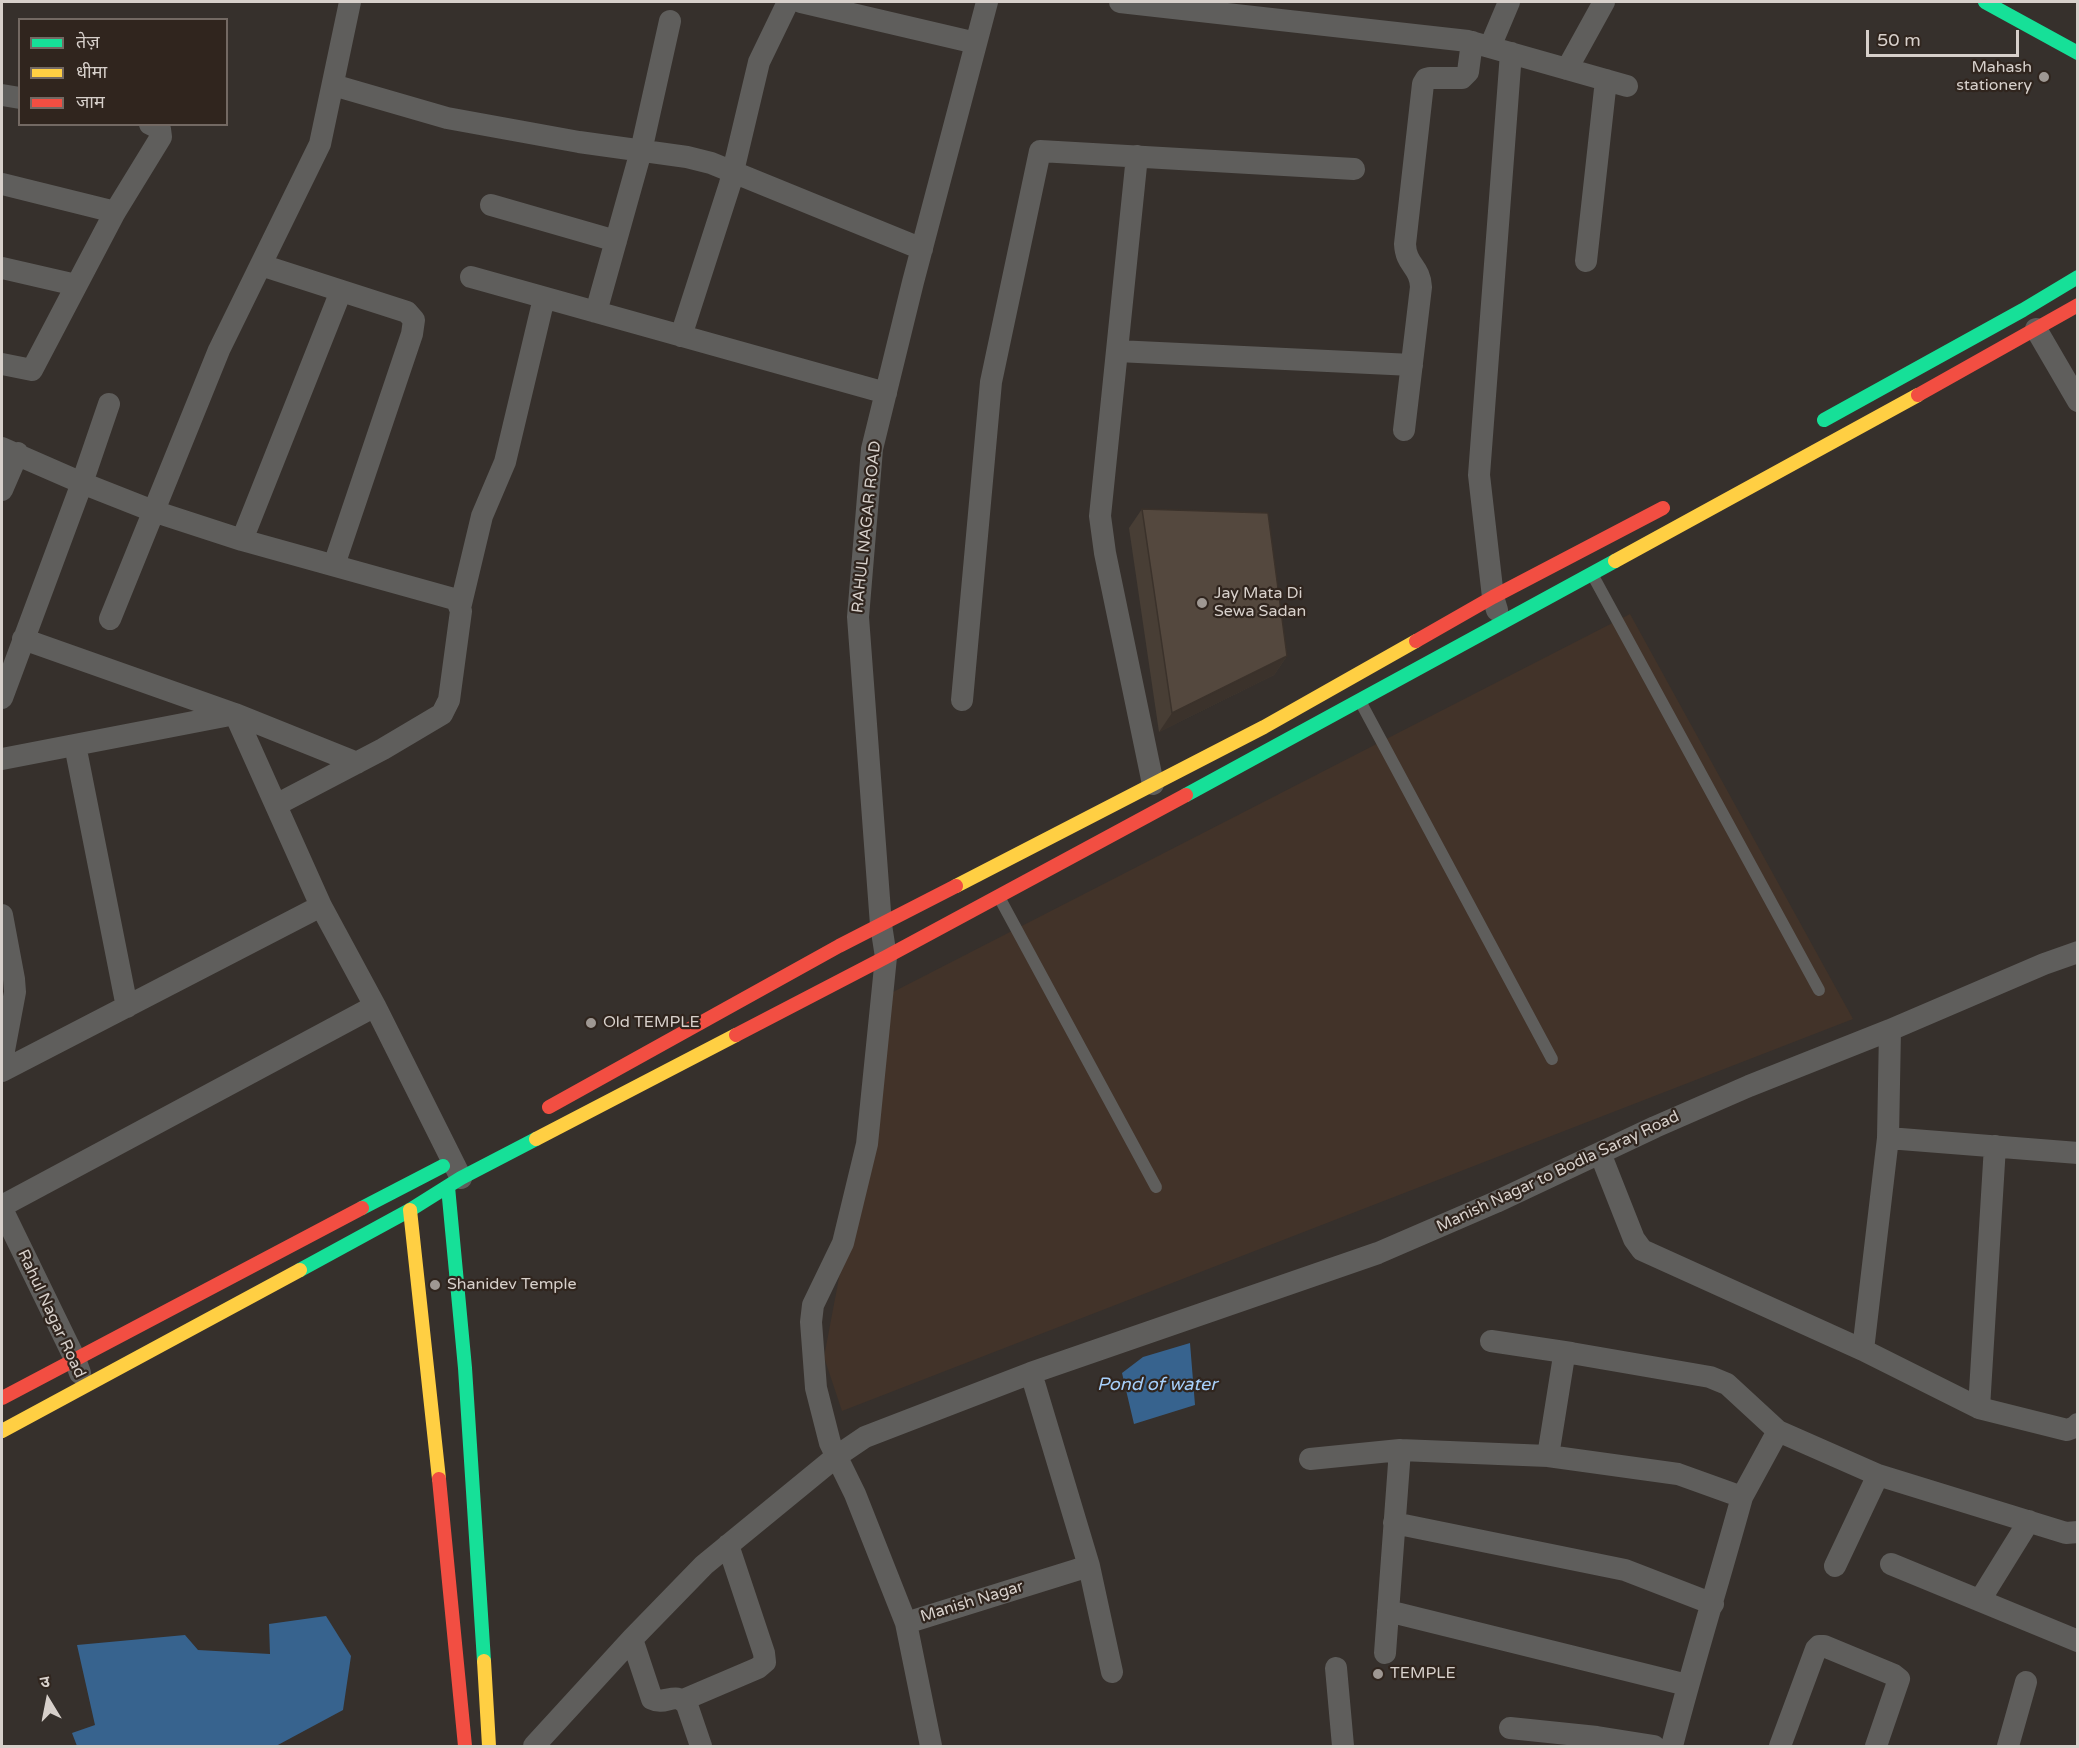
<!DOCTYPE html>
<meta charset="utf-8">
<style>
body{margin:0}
#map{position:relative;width:2079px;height:1748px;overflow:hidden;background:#36302c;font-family:"Varela Round","Noto Sans Devanagari",sans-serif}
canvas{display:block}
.frame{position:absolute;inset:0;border:3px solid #d7d0cb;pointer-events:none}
.legend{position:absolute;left:18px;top:18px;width:210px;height:108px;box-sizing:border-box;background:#30251e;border:2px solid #736963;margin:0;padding:8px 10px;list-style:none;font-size:18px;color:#d7d0cb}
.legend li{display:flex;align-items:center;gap:12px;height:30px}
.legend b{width:30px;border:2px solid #736963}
.north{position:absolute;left:18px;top:1670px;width:60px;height:60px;-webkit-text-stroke:4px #30251e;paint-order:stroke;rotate:350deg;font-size:16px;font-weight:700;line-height:24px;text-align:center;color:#d7d0cb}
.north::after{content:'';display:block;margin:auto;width:21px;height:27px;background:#d7d0cb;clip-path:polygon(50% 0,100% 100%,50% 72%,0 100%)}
.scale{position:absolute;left:1866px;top:30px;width:153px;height:27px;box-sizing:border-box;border:3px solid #d7d0cb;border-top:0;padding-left:8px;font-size:18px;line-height:21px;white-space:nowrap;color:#d7d0cb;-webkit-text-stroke:4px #30251e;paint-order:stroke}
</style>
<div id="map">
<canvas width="2079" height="1748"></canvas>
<div class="frame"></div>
<ul class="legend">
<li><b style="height:8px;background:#16e098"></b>तेज़</li>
<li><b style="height:8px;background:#ffcf43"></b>धीमा</li>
<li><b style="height:8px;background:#f24e42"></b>जाम</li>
</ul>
<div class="north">उ</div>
<div class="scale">50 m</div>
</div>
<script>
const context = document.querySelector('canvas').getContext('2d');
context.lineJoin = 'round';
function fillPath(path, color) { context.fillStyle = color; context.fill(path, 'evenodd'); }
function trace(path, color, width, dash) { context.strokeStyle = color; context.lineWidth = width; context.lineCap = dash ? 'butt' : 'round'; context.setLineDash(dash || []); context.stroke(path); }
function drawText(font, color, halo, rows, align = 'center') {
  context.font = font + ' "Varela Round",sans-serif'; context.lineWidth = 4.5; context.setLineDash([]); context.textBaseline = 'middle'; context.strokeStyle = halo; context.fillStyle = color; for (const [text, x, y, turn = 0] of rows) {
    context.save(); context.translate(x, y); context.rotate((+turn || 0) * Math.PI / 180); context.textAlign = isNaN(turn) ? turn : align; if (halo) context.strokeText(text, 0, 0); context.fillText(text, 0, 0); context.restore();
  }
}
const built = new Path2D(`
 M1630,614L1853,1019L842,1411L824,1357L893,992Z`);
const water = new Path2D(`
 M1190,1343L1195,1405L1134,1424L1122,1373L1143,1357Z
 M326,1616L351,1656L343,1710L276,1746H77L72,1733L95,1725L77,1645L185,1635L198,1650L270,1654L269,1624Z`);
const lane = new Path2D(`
 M1592,574L1819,990
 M1360,701L1552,1059
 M999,897L1156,1187`);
const street = new Path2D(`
 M801,2L976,43
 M1120,2L1468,41L1627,86
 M1490,47L1509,2
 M1567,69L1604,2
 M333,85L447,118L579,142L687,157L711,163L922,249
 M2,95L20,98
 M1137,156L1100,516L1105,553L1153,784
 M2,184L115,212
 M491,205L616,241
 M1586,261L1606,80
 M261,265L407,312L414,320L412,334L334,565
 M2,268L76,285
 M471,277L886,393
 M596,312L641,151L670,21
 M2036,329L2078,401
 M681,336L730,184L759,62L788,2
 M1117,351L1412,365
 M2,364L32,370L115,212L161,137L160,129L150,124
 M1404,430L1421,287C1420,266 1406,266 1405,244L1423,84L1426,79L1430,78H1462L1468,72L1472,42
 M2,448L82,483L153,511L242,540L454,599L457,601L461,611L449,700L442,714L383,749L276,805
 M2,490L18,453
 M242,540L341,291
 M460,608L482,516L505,462L544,298
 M1497,610L1493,597L1479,475L1511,53
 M110,619L219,350L320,144L350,2
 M23,639L235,714L357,763
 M2,698L82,483L109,404
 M962,700L991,382L1040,151L1354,169
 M75,745L127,1007
 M2,759L235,714L321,906L375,1006L461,1178
 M2,915L14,979L15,992L2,1061
 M2,1071L321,906
 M1888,1138L2078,1153
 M1600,1153L1634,1239L1642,1250L1863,1350L1979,1408L2067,1430L2075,1427L2078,1424
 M2,1206L375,1006
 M2,1209L75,1359L80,1373
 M1491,1341L1571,1353
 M1863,1350L1888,1138L1890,1030
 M1031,1373L1378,1253L1496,1202L1655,1127L1749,1086L1890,1030L2044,964L2078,952
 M1979,1408L1995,1146
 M1548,1456L1564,1356L1566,1353H1571L1710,1377L1727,1384L1778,1431L1878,1475L2066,1533L2078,1532
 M1310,1459L1400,1450L1548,1456L1678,1474L1742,1497C1719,1581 1693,1663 1672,1746
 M1742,1497L1778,1431
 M1394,1523L1625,1570L1713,1604
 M1891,1564L2078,1641
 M1835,1566L1878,1475
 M1980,1600L2029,1521
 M1388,1611L1687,1685
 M906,1623L855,1494L830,1443L816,1388L811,1322L813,1305L843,1243L867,1144L886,957L881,925L858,617L872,449L913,282L987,2
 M632,1639L652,1699C666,1706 675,1690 687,1705L701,1746
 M1385,1653L1400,1450
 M1336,1668L1343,1746
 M683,1700L758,1668L765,1662L764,1653L728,1545
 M1510,1728L1597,1737L1654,1746
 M534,1746L632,1639L704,1565L837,1456L865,1437L1031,1373L1089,1566L1112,1672
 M931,1746L906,1623L1089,1566
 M1780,1746L1816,1649L1819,1646H1824L1894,1675L1899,1679L1876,1746
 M2008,1746L2026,1682`);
const fast = new Path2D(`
 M1985,2L2078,53
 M1824,420L2023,310L2078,277
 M1186,795L1615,561
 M448,1187L465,1368L484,1661
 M362,1208L443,1166
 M300,1270L410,1210L461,1178L536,1139`);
const slow = new Path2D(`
 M1615,561L1918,395
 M956,886L1264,727L1416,641
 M536,1139L736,1035
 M410,1210L439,1479
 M2,1431L300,1270
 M484,1661L489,1746`);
const jam = new Path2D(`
 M1918,395L2078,305
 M1416,641L1493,597L1663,508
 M736,1035L886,957L1186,795
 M549,1107L839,946L956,886
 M2,1398L362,1208
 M439,1479L465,1746`);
const wall = new Path2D(`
 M1142,509L1287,656L1274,675L1159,732L1129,528Z`);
const shadedWall = new Path2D(`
 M1287,656L1274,675L1159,732L1172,713Z`);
const building = new Path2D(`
 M1142,509L1268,513L1287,656L1172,713Z`);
const markers = [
 [2044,77,6,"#9f9893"],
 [1202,603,6,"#9f9893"],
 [591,1023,6,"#9f9893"],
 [435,1285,6,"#9f9893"],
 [1378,1674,6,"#9f9893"]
];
const poiNames = [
 ["Mahash",2032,68,"right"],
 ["stationery",2032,86,"right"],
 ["Jay Mata Di",1214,594],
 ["Sewa Sadan",1214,612],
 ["Old TEMPLE",603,1023],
 ["Shanidev Temple",447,1285],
 ["TEMPLE",1390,1674]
];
const streetNames = [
 ["RAHUL NAGAR ROAD",867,527,-84],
 ["Manish Nagar to Bodla Saray Road",1558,1172,-25],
 ["Rahul Nagar Road",51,1314,65],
 ["Manish Nagar",972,1602,-17]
];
const waterNames = [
 ["Pond of water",1157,1385]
];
fillPath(built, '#423329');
fillPath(water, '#37638e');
trace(lane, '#5f5e5c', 12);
trace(street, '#5f5e5c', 22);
trace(fast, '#16e098', 14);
trace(slow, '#ffcf43', 14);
trace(jam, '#f24e42', 14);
fillPath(wall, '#483e35');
fillPath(shadedWall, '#3b322b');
fillPath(building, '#54483e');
trace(building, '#3b322b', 1.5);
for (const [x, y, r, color] of markers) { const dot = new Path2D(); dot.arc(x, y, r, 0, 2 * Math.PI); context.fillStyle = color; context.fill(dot); trace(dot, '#30251e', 2); }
drawText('16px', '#d7d0cb', '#30251e', poiNames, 'left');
drawText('16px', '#d7d0cb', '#30251e', streetNames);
drawText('italic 18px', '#a7d0fb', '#30251e', waterNames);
</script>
